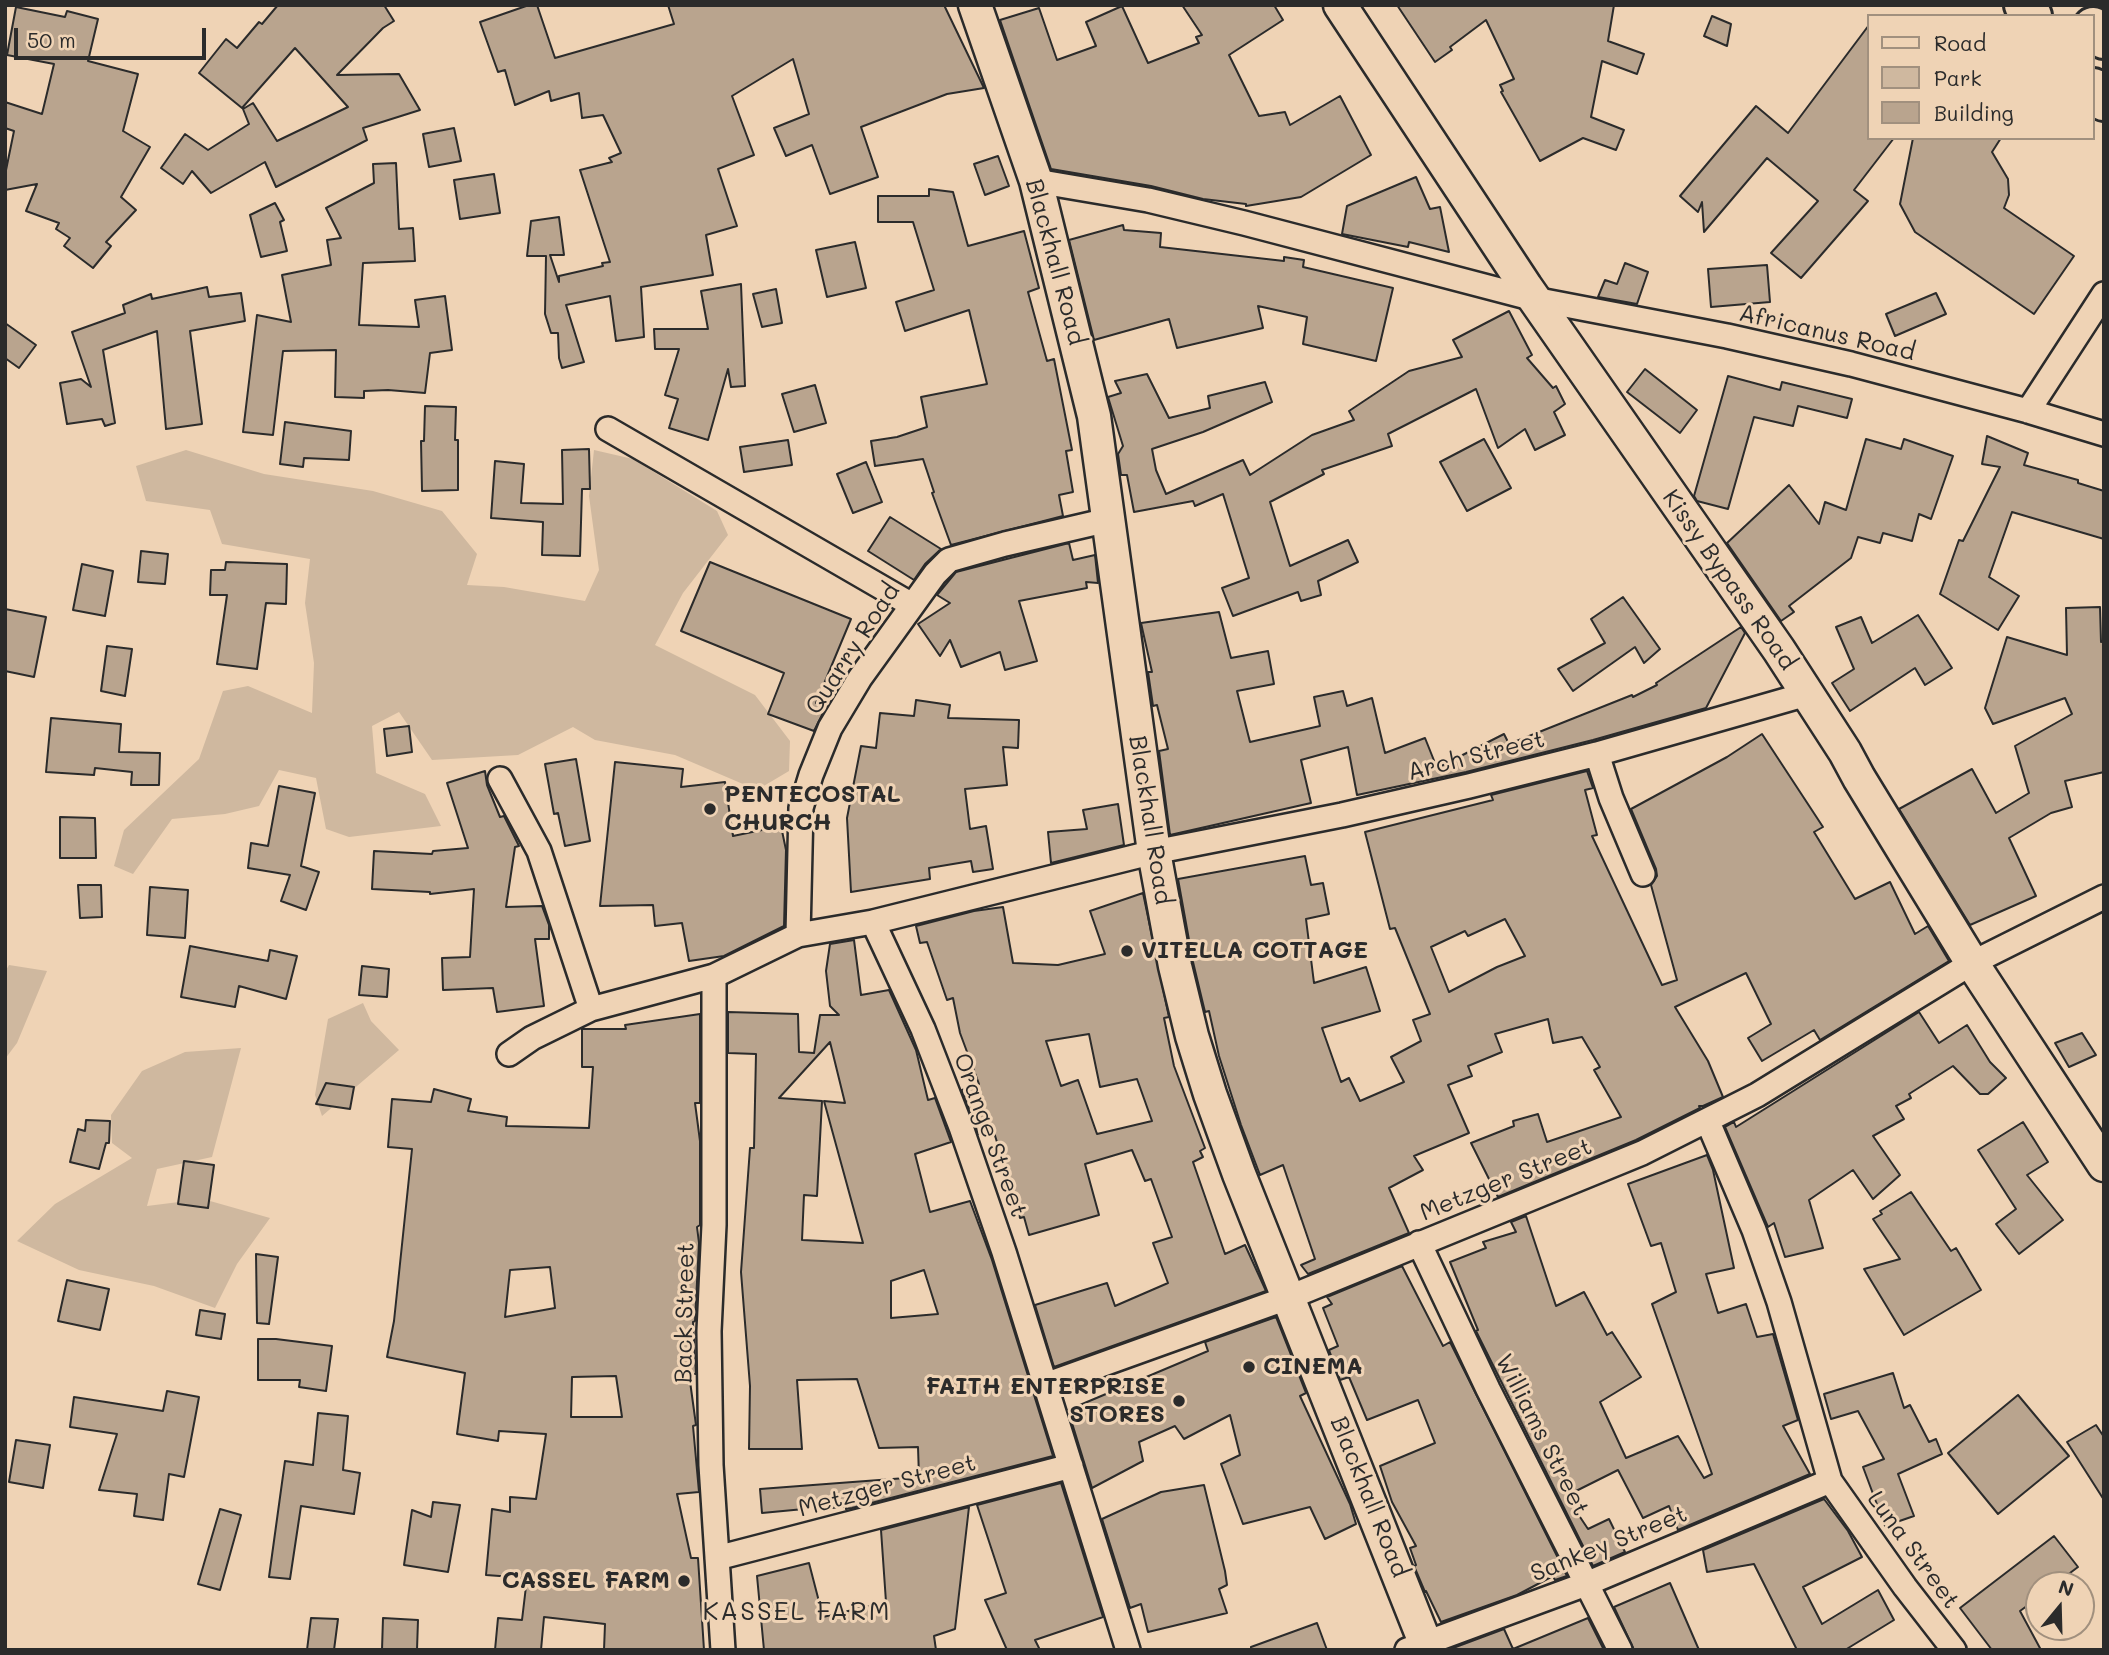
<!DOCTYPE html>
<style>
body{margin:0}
#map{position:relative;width:2109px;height:1655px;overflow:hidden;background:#efd3b5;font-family:Mali,sans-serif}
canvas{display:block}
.frame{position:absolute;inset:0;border:7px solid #2b2b2b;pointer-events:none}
.legend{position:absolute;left:1867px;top:14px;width:228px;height:126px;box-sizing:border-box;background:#efd3b5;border:2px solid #a1907e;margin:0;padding:9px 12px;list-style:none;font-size:21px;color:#2b2b2b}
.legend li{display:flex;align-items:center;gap:14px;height:35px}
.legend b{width:35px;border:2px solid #a1907e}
.north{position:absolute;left:2025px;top:1571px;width:70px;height:70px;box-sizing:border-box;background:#efd3b5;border:2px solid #a1907e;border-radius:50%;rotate:19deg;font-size:19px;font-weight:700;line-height:28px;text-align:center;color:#2b2b2b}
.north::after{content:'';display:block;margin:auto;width:24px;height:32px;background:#2b2b2b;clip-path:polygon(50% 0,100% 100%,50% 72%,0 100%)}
.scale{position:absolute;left:14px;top:28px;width:192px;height:32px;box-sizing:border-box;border:4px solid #2b2b2b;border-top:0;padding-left:9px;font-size:21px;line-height:24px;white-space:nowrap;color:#2b2b2b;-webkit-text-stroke:5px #efd3b5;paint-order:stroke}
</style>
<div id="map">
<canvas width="2109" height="1655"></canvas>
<div class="frame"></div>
<ul class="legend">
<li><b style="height:9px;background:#efd3b5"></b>Road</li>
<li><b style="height:19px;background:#cfb89f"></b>Park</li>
<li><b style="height:19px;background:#b9a48e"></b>Building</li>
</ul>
<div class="north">N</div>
<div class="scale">50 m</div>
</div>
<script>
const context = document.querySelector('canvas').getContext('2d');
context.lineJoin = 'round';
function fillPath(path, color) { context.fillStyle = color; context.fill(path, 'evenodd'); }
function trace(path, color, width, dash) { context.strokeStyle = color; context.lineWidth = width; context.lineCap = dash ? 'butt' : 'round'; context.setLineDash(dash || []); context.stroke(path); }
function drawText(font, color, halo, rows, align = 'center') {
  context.font = font + ' Mali,sans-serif'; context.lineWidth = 6; context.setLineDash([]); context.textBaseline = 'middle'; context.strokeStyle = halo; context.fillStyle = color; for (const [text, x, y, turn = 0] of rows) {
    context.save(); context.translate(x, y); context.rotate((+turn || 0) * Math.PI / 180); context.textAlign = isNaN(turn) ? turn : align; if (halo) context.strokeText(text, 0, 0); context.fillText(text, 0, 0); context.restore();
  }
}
const green = new Path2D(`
 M186,450L264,474L373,491L442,511L477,554L467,585L504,587L585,601L599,570L589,496L594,450L633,459L717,511L728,535L683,593L655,645L755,695L790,741L789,771L757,790L675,755L595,740L573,727L518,755L432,760L399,712L372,726L376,773L425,794L441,826L349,837L326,829L316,778L279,770L259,806L225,814L172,819L133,874L114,866L124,830L199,759L223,691L248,686L312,713L314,663L305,603L310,559L222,544L210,510L146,501L136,466Z
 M9,965L47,971L17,1043L5,1059V972Z
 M363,1003L371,1021L399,1050L322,1116L315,1095L328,1019Z
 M241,1048L212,1157L157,1169L147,1206L203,1199L270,1218L237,1264L215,1308L154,1286L79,1270L17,1241L55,1204L132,1158L112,1143L111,1115L142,1071L185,1052Z`);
const building = new Path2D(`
 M278,5H384L394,21L383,28L337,75L399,74L420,110L363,128L367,140L276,187L265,162L211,193L192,171L183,184L161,168L185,134L208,150L249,124L243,109L253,103L277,141L348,107L295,48L242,108L199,73L226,39L237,48L259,22L262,24Z
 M529,5H537L555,58L674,24L668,5H944L984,88L947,94L861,127L878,177L830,194L812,145L786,156L774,128L809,114L793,59L732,96L754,155L718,169L737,226L706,235L713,275L641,287L644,337L616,341L610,296L566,305L584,362L562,368L559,358L558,333H551L545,314L546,256H527L531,221L559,217L564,255H550L559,282V276L603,266L602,263L610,262L580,170L612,162L609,158L621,153L603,115L582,118L579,93L551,101L549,91L515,105L505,70L498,72L480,22Z
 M1182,5H1274L1283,20L1229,55L1259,116L1285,112L1290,125L1340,96L1371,155L1301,197L1246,206V204L1203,199L1151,186L1051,169L1000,20L1039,8L1057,60L1096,46L1086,22L1122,6L1148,63L1199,43L1196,37L1202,35Z
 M1397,5H1614L1608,41L1644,54L1637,74L1602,61L1591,117L1624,130L1616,150L1583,138L1540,161L1501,92L1503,91L1500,85L1514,79L1486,20L1450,47L1452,50L1435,62Z
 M16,7L65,17L67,11L98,19L88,61L138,74L123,131L150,147L121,197L136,210L106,242L111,246L93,268L64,246L70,238L56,229L59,223L26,211L37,184L5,190V175L14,131L5,128V102L42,114L54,64L7,55Z
 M1712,16L1731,24L1727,46L1704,36Z
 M1869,25V138H1894L1854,190L1868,201L1801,278L1771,253L1818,201L1767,158L1704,232L1702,202L1698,212L1680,196L1756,106L1788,133Z
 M454,128L461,161L429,167L423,134Z
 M1913,138H2001L1992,152L2008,179L2009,195L2004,208L2074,256L2034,314L1915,232L1900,204Z
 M998,156L1009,186L985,195L974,164Z
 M396,163L399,229L413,228L415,261L363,263L359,325L419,327L415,300L445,296L452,350L430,353L425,393L388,390L364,391V398L335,397L336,350L283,351L273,435L243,432L257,315L291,322L282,275L331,265L327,240L341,238L326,208L374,183L373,164Z
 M494,174L500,213L460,219L454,180Z
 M1416,177L1430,209L1440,207L1449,252L1409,242L1408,247L1342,234L1347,206Z
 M929,189L953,192L968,246L1024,231L1039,288L1028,292L1047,361L1054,359L1072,450L1066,451L1073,492L1059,495L1063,516L951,545L932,493L934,492L923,459L875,466L871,441L897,437L927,427L921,397L987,384L969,310L905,331L896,302L934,290L913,222H878V196H929Z
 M275,203L284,220L280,222L287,251L261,257L250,215Z
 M1123,225L1124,230L1161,233L1160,247L1284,261V257L1304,260L1303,267L1393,288L1376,361L1303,344L1307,317L1258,306L1263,328L1177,348L1169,319L1094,340L1069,240Z
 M855,242L866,288L827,297L816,250Z
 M1625,263L1648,272L1637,304L1598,297L1605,280L1617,284Z
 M1767,265L1770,302L1711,307L1708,269Z
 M741,284L745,386L731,387L728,369L708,440L669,428L678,399L665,395L679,349H655L654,329H708L701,291Z
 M207,287L209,297L241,293L245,321L190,331L202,424L166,429L157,331L103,350L115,423L105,426L102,419L67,424L60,383L81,379L91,387L72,332L125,313L123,305L151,294L152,299Z
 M776,289L782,323L762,327L753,294Z
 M1936,293L1946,314L1895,336L1886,314Z
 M1509,311L1532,355L1527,358L1553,388L1556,386L1565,404L1554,412L1565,435L1535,450L1525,429L1498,448L1476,389L1388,434L1392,446L1322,470L1324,474L1270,502L1290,566L1348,540L1358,562L1318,581L1321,595L1301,601L1298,592L1233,616L1222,588L1249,578L1223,494L1195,506L1193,501L1134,512L1127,475H1121L1118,454L1123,446L1108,397L1121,393L1115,381L1147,374L1169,418L1210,408L1208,396L1265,382L1272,402L1203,432L1152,449L1156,470L1166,494L1243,460L1250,475L1312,435L1354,420L1349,411L1409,371L1462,357L1453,340Z
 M5,323L36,345L19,368L5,358Z
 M1645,369L1697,410L1680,433L1627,392Z
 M1728,376L1780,390L1782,382L1852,399L1847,418L1798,406L1793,426L1754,417L1728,509L1697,501L1694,496Z
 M815,385L826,423L794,432L782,394Z
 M425,406L456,407L455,440H458V490L422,491L421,441H424Z
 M285,422L351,431L349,460L304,458L303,467L280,464Z
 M1987,436L2028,453L2024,465L2078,480V483L2104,491V539L2012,512L1989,577L2019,596L1998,630L1940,594L1959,540L1963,541L2000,467L1982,464Z
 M1484,439L1511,488L1467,511L1440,462Z
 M1866,439L1901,449L1904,439L1953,456L1931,519L1919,514L1912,541L1883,533L1880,543L1858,537L1851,558L1789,606L1794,612L1781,621L1727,543L1789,485L1819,524L1825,502L1846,510Z
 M788,440L792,465L744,472L740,447Z
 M589,449L590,489H582L580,556L542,555L543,522L491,518L495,461L524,464L521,503L563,504L562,450Z
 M866,462L882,502L853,513L837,474Z
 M890,517L941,549L925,564L914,580L868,551Z
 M1069,543L1073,560L1095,555L1098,583L1086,582L1087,588L1019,601L1037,661L1005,670L1000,652L961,667L950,640L940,656L918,624L950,603L937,595L956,572Z
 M141,551L168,554L165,584L138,582Z
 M226,562L287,564L286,604L266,603L257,669L217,664L227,595H210L211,570H225Z
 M710,562L851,619L816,703L826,707L814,731L768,714L784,673L681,631Z
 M82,564L113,571L105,616L73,610Z
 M1623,597L1660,649L1644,663L1635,647L1573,691L1558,669L1605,643L1591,619Z
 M2100,607L2101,642L2104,641V772L2065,781L2072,807L2051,813L2009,838L2036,896L1970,925L1899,809L1972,769L1996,813L2029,793L2015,746L2072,714L2065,698L1993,724L1985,708L2007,637L2067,655L2066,608Z
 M5,609L46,617L34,677L5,671Z
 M1219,612L1231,658L1268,651L1274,684L1237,691L1250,742L1320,726L1314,697L1343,691L1347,706L1372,698L1385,753L1425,738L1437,768L1504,734L1509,744L1632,695L1633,697L1657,685L1656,683L1741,627L1745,633L1706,708L1593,740L1466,772L1357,795L1348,747L1301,760L1311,803L1170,835L1159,751L1168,749L1157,705L1153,706L1148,672H1152L1141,623Z
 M1918,615L1952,668L1925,685L1915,668L1850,711L1832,683L1854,669L1836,627L1861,617L1872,643Z
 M107,646L132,649L125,696L101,691Z
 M916,700L950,705L948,718L1019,720L1018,748L1003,747L1007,785L965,789L970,829L986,826L993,869L973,872L971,861L929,868L930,879L851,892L847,818L861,746L876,748L880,713L914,716Z
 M51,718L121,724L119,752L160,753L159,785H131L132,772L95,768L94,775L46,772Z
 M409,726L412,752L387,756L384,729Z
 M1762,734L1823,827L1814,832L1855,899L1890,882L1915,934L1928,926L1949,961L1820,1040L1814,1030L1762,1061L1748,1038L1771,1024L1746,973L1675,1007L1708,1061L1723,1097L1703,1106H1699L1700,1108L1636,1140L1498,1197L1471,1143L1514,1126L1513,1121L1538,1114L1547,1142L1621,1117L1594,1070L1600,1067L1582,1037L1553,1043L1548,1019L1495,1034L1502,1052L1468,1066L1472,1076L1448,1085L1469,1133L1414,1156L1423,1170L1389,1188L1409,1233L1308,1274L1301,1265L1315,1259L1283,1165L1260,1175L1241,1125L1219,1056L1209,1011L1205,1012L1193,962L1178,879L1305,856L1311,885L1323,883L1329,914L1306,919L1314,983L1366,967L1380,1011L1322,1028L1341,1082L1349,1078L1360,1101L1404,1082L1391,1057L1421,1041L1413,1020L1430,1014L1395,928L1390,929L1365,832L1493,800L1491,795L1587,771L1593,788L1585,790L1597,835L1592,836L1662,985L1677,980L1651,885L1657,876L1656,869L1631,809L1727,757ZM1505,919L1525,956L1497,967L1449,992L1431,947L1465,931L1468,936Z
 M576,759L590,841L565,846L558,813L554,814L545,764Z
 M615,762L683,769L681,787L725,782L733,836L781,826L786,850L784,926L724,956L689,961L682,923L655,926L653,905L600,906Z
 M485,771L487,785L500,817L504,816L519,846L515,847L506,907L542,906L549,925V939H535L544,1006L497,1012L493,988L443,990L442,958L470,957L474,889L430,894V892L372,889L374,851L432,854L433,851L468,848L447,783Z
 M279,786L315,793L301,866L319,872L306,910L281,901L290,875L248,868L251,843L268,846Z
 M1118,804L1124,845L1051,863L1048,832L1087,829L1083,810Z
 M60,817L95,818L96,858H60Z
 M78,885H101L102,917L80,918Z
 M150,887L188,890L185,938L147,935Z
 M1143,893L1169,1017L1164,1018L1174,1066L1205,1148L1200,1151L1203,1157L1193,1162L1225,1254L1245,1245L1266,1291L1054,1367L1035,1305L1107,1283L1115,1306L1168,1283L1153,1243L1172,1237L1151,1179L1145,1181L1132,1150L1085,1164L1099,1215L1029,1235L1024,1217L1020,1218L993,1129L978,1134L962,1090L979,1084L960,1033L953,998L947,1000L927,942L920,943L916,926L974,911L1003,907L1013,963L1058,965L1105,954L1090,911ZM1089,1034L1100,1087L1137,1079L1152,1121L1097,1134L1078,1080L1061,1086L1046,1041Z
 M854,940L861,995L889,990L916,1050L928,1100L935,1098L951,1142L915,1154L930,1212L970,1201L992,1260L1053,1456L852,1508L846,1509V1506L825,1509V1507L762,1513L760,1489L919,1477L918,1447L879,1448L857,1379L797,1380L802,1449H749L750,1386L741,1272L750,1148H754L756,1054L728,1053V1012L798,1014L799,1052L814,1053L820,1015H839L830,1006L826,971L830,944ZM830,1042L845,1103L824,1101L863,1243L802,1240L804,1195L817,1196L822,1101L779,1098ZM924,1270L938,1314L891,1318V1281Z
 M190,946L268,961L270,950L297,956L286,999L239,986L235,1007L181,997Z
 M362,966L389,969L387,997L359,995Z
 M1919,1012L1939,1043L1967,1025L1990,1062L2006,1078L1988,1094H1980L1953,1066L1909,1094L1911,1098L1896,1106L1904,1119L1873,1136L1900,1175L1873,1199L1853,1170L1809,1200L1823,1248L1785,1257L1774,1223L1768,1227L1725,1127L1734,1122L1736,1127Z
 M700,1014V1103H695L700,1141V1225L697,1227L699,1243L695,1321L693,1322L696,1374H689L696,1425L693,1426L699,1492L677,1494L691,1558H698L704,1650H604L605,1624L544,1617L541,1650H495L498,1618L522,1620L527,1578L486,1575L492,1509L510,1512V1497L536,1499L546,1434L499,1431L498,1441L457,1434L465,1373L387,1357L394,1321L412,1149L388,1147L392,1099L431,1102L434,1089L471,1099L468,1111L507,1117L506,1126L589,1128L593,1067H582V1029H626L625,1025ZM550,1267L555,1308L505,1317L510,1270ZM616,1376L622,1417H571L572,1377Z
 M2082,1033L2096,1055L2069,1067L2055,1043Z
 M326,1083L354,1087L350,1109L316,1104Z
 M86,1120L110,1121L109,1143H106L99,1169L70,1162L78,1129L85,1131Z
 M2023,1122L2048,1162L2027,1175L2063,1220L2019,1254L1996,1224L2016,1209L1978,1150Z
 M1707,1155L1713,1170L1734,1268L1706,1274L1718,1313L1746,1304L1757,1337L1773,1334L1798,1420L1783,1426L1810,1474L1678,1530L1669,1506L1643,1518L1618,1470L1566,1496L1588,1529L1609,1519L1625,1552L1593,1566L1476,1331L1478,1330L1450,1262L1486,1248L1483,1242L1516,1232L1511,1222L1526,1216L1556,1306L1584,1292L1607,1335L1612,1332L1641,1377L1600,1402L1626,1458L1678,1436L1704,1478L1712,1474L1652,1304L1676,1292L1661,1243L1651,1246L1628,1184Z
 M184,1161L214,1165L208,1208L178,1204Z
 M1911,1192L1951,1251L1956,1248L1981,1290L1904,1335L1864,1269L1900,1259L1873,1219L1882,1214L1880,1211Z
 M256,1254L278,1257L269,1324L257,1323Z
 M1402,1266L1443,1346L1450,1342L1567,1576L1555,1580L1553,1576L1517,1595L1441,1622L1426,1591L1425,1592L1414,1566L1416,1565L1410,1548L1416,1546L1392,1502L1380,1466L1435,1443L1418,1400L1367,1420L1349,1377L1340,1380L1329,1350L1338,1346L1323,1308L1332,1304L1327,1297Z
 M67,1280L109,1289L100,1330L58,1321Z
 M200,1310L225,1314L221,1339L196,1335Z
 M1276,1317L1306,1393L1300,1396L1350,1504L1356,1524L1325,1539L1310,1507L1243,1524L1221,1464L1240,1455L1230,1415L1184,1439L1175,1426L1139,1442L1143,1461L1092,1488L1068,1410L1208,1351L1205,1342Z
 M258,1339H276L332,1346L326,1391L299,1387L300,1380H258Z
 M1893,1373L1904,1408L1910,1405L1929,1442L1936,1439L1942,1454L1898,1474L1914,1516L1885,1526L1863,1467L1884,1459L1858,1411L1831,1419L1824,1394Z
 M167,1391L199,1397L184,1477L169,1474L163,1520L134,1516L137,1494L99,1490L117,1434L70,1427L74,1397L163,1411Z
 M2018,1395L2069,1456L1998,1514L1948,1453Z
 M318,1413L348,1416L343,1470L360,1473L354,1514L301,1506L290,1579L269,1577L285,1461L313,1465Z
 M2096,1425L2104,1437V1500L2067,1442Z
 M16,1440L50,1445L43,1488L9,1482Z
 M1061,1483L1103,1617L1035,1640L1040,1650H1007L985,1600L1006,1593L977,1505Z
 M1204,1485L1225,1571L1227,1585L1219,1589L1227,1613L1148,1632L1141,1604L1130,1608L1102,1519L1161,1492Z
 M1824,1499L1848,1531L1862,1557L1803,1587L1822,1624L1878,1590L1894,1620L1845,1650H1797L1754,1564L1707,1572L1703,1550Z
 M433,1502L460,1505L448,1572L404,1565L412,1510L431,1517Z
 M969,1507L955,1629L934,1636L936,1650H764L757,1576L809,1563L823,1617L886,1602L881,1530Z
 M220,1509L241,1515L220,1590L198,1584Z
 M2054,1536L2078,1567L2054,1585H2039V1597L2020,1611L2041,1650H1992L1960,1608Z
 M1670,1583L1699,1650H1634L1614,1607Z
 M311,1618L338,1619L334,1650H307Z
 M383,1618L418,1620L417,1650H382Z
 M1588,1618L1604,1650H1454L1453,1648L1504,1629L1513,1649Z
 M1317,1623L1327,1650H1251V1647Z`);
const street = new Path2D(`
 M1036,181L1148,200L1244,223L1534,299L1727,336L1851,364L2028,411L2104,434
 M2028,411L2104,294
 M608,429L912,605
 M1597,754L1611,798L1643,874
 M500,779L539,851L591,1009
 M873,922L923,1029L961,1127L1004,1252L1128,1650
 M798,935L801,808L811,775L830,728L860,678L935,574L949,560L1005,544L1108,520
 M714,976V1225L709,1331L711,1465L723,1650
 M509,1054L532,1038L591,1009L714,976L798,935L873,922L1154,852L1342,815L1469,786L1597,754L1807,694
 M1708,1122L1754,1230L1779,1302L1830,1481L1905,1587L1954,1650
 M1419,1243L1488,1389L1620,1650
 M1045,1385L1290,1297L1642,1153L1757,1095L1972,963L2104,897
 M717,1558L1071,1466
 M1407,1650L1586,1584L1830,1481`);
const secondary = new Path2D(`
 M975,5L1036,181L1094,416L1154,852L1175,966L1192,1036L1210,1094L1239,1174L1428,1650
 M1340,5L1526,287L1779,650L1845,752L1859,778L1972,963L2104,1165`);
const highway = new Path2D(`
 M2024,5L2032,16
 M2093,27L2104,39
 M2093,88L2104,101`);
const markers = [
 [710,809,7,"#2b2b2b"],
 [1127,951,7,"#2b2b2b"],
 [1249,1367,7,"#2b2b2b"],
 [1179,1401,7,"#2b2b2b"],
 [684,1581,7,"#2b2b2b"]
];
const streetNames = [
 ["Blackhall Road",1055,262,75],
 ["Africanus Road",1827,333,13],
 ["Kissy Bypass Road",1729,580,55],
 ["Quarry Road",853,649,-57],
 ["Arch Street",1476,756,-14],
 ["Blackhall Road",1150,820,81],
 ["Orange Street",990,1135,70],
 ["Metzger Street",1506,1180,-22],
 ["Back Street",685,1313,-89],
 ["Williams Street",1542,1435,63],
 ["Metzger Street",887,1486,-15],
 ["Blackhall Road",1369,1497,68],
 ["Sankey Street",1609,1544,-22],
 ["Luna Street",1913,1550,54]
];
const poiNames = [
 ["PENTECOSTAL",724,795],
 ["CHURCH",724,823],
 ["VITELLA COTTAGE",1141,951],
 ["CINEMA",1263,1367],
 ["FAITH ENTERPRISE",1165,1387,"right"],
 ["STORES",1165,1415,"right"],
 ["CASSEL FARM",670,1581,"right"]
];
const neighbourhoodNames = [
 ["KASSEL FARM",797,1612]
];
fillPath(green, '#cfb89f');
fillPath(building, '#b9a48e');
trace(building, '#2b2b2b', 2);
trace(street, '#2b2b2b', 28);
trace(secondary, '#2b2b2b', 37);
trace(highway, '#2b2b2b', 44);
trace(street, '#efd3b5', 23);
trace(secondary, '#efd3b5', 32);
trace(highway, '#efd3b5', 38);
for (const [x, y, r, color] of markers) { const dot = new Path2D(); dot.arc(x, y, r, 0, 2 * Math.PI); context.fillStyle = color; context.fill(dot); trace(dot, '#efd3b5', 2.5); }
drawText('24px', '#2b2b2b', '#efd3b5', streetNames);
drawText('bold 24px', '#2b2b2b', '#efd3b5', poiNames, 'left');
context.letterSpacing = '2px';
drawText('26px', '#2b2b2b', '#efd3b5', neighbourhoodNames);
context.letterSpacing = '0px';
</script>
